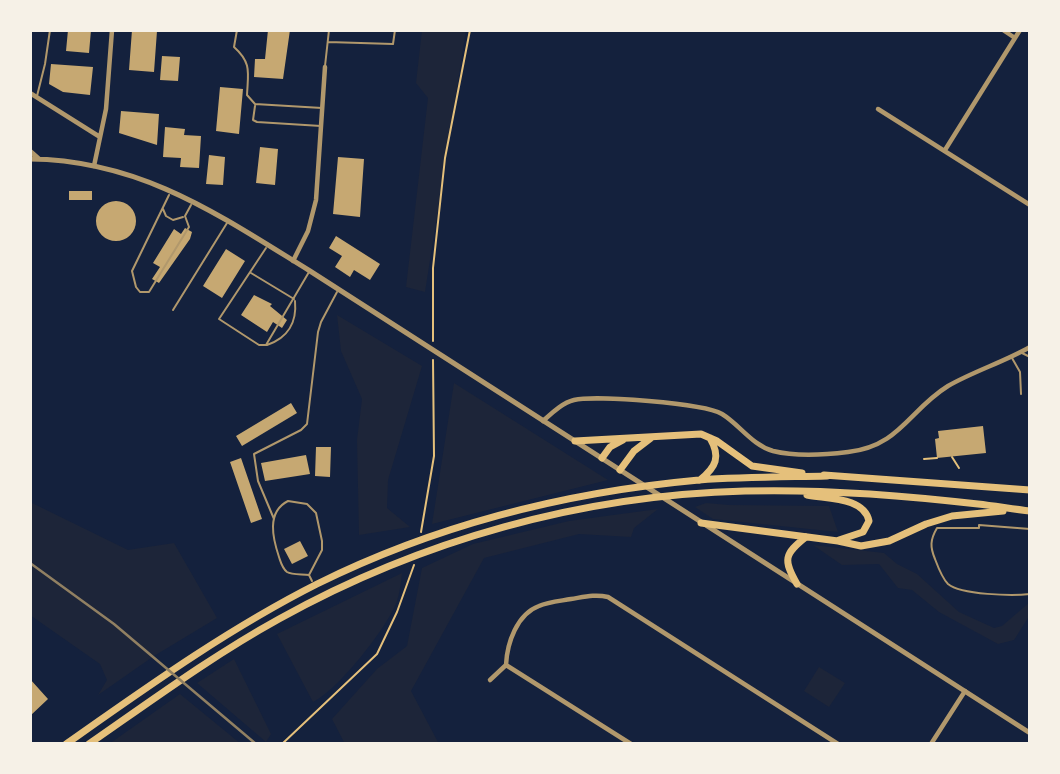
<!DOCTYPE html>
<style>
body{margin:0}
#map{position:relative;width:1060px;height:774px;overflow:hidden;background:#14213d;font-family:Helvetica,sans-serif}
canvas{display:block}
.frame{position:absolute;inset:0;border:32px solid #f6f1e7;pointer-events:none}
</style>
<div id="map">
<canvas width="1060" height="774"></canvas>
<div class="frame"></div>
</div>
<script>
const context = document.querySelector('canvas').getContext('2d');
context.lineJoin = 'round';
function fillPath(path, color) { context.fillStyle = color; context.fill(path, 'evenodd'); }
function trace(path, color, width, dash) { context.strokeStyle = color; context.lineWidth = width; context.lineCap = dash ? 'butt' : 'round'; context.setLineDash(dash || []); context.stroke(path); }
const green = new Path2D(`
 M422,30H466L425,292L406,287L428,98L416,83Z
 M337,315L422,366L388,480L387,508L410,527L359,535L357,440L362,399L341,351Z
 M454,383L608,480L432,524Z
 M30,502L128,550L174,543L217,618L154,656L98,695L107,680L100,664L30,615Z
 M706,503L729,505L829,506L838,532L713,519L695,507Z
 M658,509L634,528L631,537L579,534L484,558L411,691L439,744H345L332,719L377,669L407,646L422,568L473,544L569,521Z
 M813,545L884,553L897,564L917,574L959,612L994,628L1002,626L1030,602V615L1014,640L998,644L939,612L912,590L898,588L879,564L842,565Z
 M402,573C401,582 400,592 397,601C388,627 337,691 313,702L277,634Z
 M234,659L271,734L266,742L197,683Z
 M819,667L845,683L829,707L804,691Z
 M180,694L241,744H109Z`);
const building = new Path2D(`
 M68,30H91L89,53L66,51Z
 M132,30L157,31L154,72L129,70Z
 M268,30H290L283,79L254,77L255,59H265Z
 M162,56L180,57L178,81L160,80Z
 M51,64L93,67L90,95L63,92L49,84Z
 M220,87L243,89L239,134L216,131Z
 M121,111L159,114L157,145L119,133Z
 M165,127L185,129L184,135L201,136L199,168L180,167L181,158L163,157Z
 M260,147L278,149L275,185L256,183Z
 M209,155L225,157L223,185L206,184Z
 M338,157L364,159L360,217L333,214Z
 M69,191H92V200H69Z
 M96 221a20 20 0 1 1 40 0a20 20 0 1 1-40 0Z
 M185,228L192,232L190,239L159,283L152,279L160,267L153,263L174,229L181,234Z
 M336,236L380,264L370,280L354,270L350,277L335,267L342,256L329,248Z
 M226,249L245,261L222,298L203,286Z
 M254,295L272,304L270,306L287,320L282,328L273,322L267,332L241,315Z
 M291,403L297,413L242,446L236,436Z
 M983,426L986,453L937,458L935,439L939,438L938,431Z
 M316,447H331L330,477L315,476Z
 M306,455L310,474L265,481L261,463Z
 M241,458L262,519L251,523L230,462Z
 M300,541L308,556L292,564L284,549Z
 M30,679L48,699L30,716Z`);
const path = new Path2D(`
 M433,341V268L445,158L470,30
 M952,457L959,468
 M924,459L937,458
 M421,532L434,456L433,360
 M282,744L377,654L397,612L414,565`);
const service = new Path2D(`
 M237,30L234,47C252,63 248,73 247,95L255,104L322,108
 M328,42L393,44L395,30
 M325,66L329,30
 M37,96L45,64L50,30
 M255,106L253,120L257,122L321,126
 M169,195L132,271L136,287L140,292H149L189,227L185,216L191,205
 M163,209L166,216L173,220L183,217
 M266,248L219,319L259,345H266L309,272
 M251,273L294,299
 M173,310L227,223
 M267,345C288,338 297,322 295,301
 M1022,353L1030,357
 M1012,358L1020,372L1021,394
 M1030,459V462
 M274,519L258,481L254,454L301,430L307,424L318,332L321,322L337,292
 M1030,529L979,525V528H937C930,540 930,547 935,559C938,567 942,578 948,584C961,595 1013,596 1030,594
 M309,575C302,574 292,575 287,572C282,568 281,563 279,557C273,539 266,512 288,501L307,504L316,513L322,541V550L309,575L312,581`);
const minor = new Path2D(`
 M1003,30L1015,38
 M30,93L100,137
 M878,109L1030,205
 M945,150L1020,30
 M94,166L106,109L112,30
 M293,261L308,231L316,200L325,67
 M543,421C552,413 562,403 574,400C595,395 703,403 722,414C740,425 752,445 773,451C797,457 824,455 848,452C900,446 909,410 948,386C974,371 1004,362 1030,347
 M506,665C507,643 517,614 539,606C548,602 560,601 571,599C584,597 595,594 608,597L838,744
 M506,665L631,744
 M490,680L506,665
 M931,744L965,691`);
const tertiary = new Path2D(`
 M30,151L39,159
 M30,159C141,160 219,215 310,271L1030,733`);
const trunk = new Path2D(`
 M575,441L701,434L717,441L752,466L802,473
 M602,458L610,447L623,440
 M620,470L634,451L651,438
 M824,475L1030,490
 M700,480C716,467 721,457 710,438
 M807,495C827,499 864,497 869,521L863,532L839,540
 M701,523L838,541L861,546L889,541L926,524L952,516L1003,511
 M797,584C783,560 784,554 806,537
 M66,744C147,687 228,629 317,584C436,525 567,492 699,480C742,477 784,477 827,476
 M89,744C151,701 212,656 279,619C421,540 582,495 745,491C822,489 901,495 978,504C995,506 1013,509 1030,511`);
const rail = new Path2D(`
 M30,563L114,624L256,744`);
fillPath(green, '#1d2539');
fillPath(building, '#c6a872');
trace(path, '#e5c07b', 2);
trace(service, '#b1986c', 2);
trace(minor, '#b1986c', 4.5);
trace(tertiary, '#b1986c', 5);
trace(trunk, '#e5c07b', 7);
trace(rail, '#918062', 2.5);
</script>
